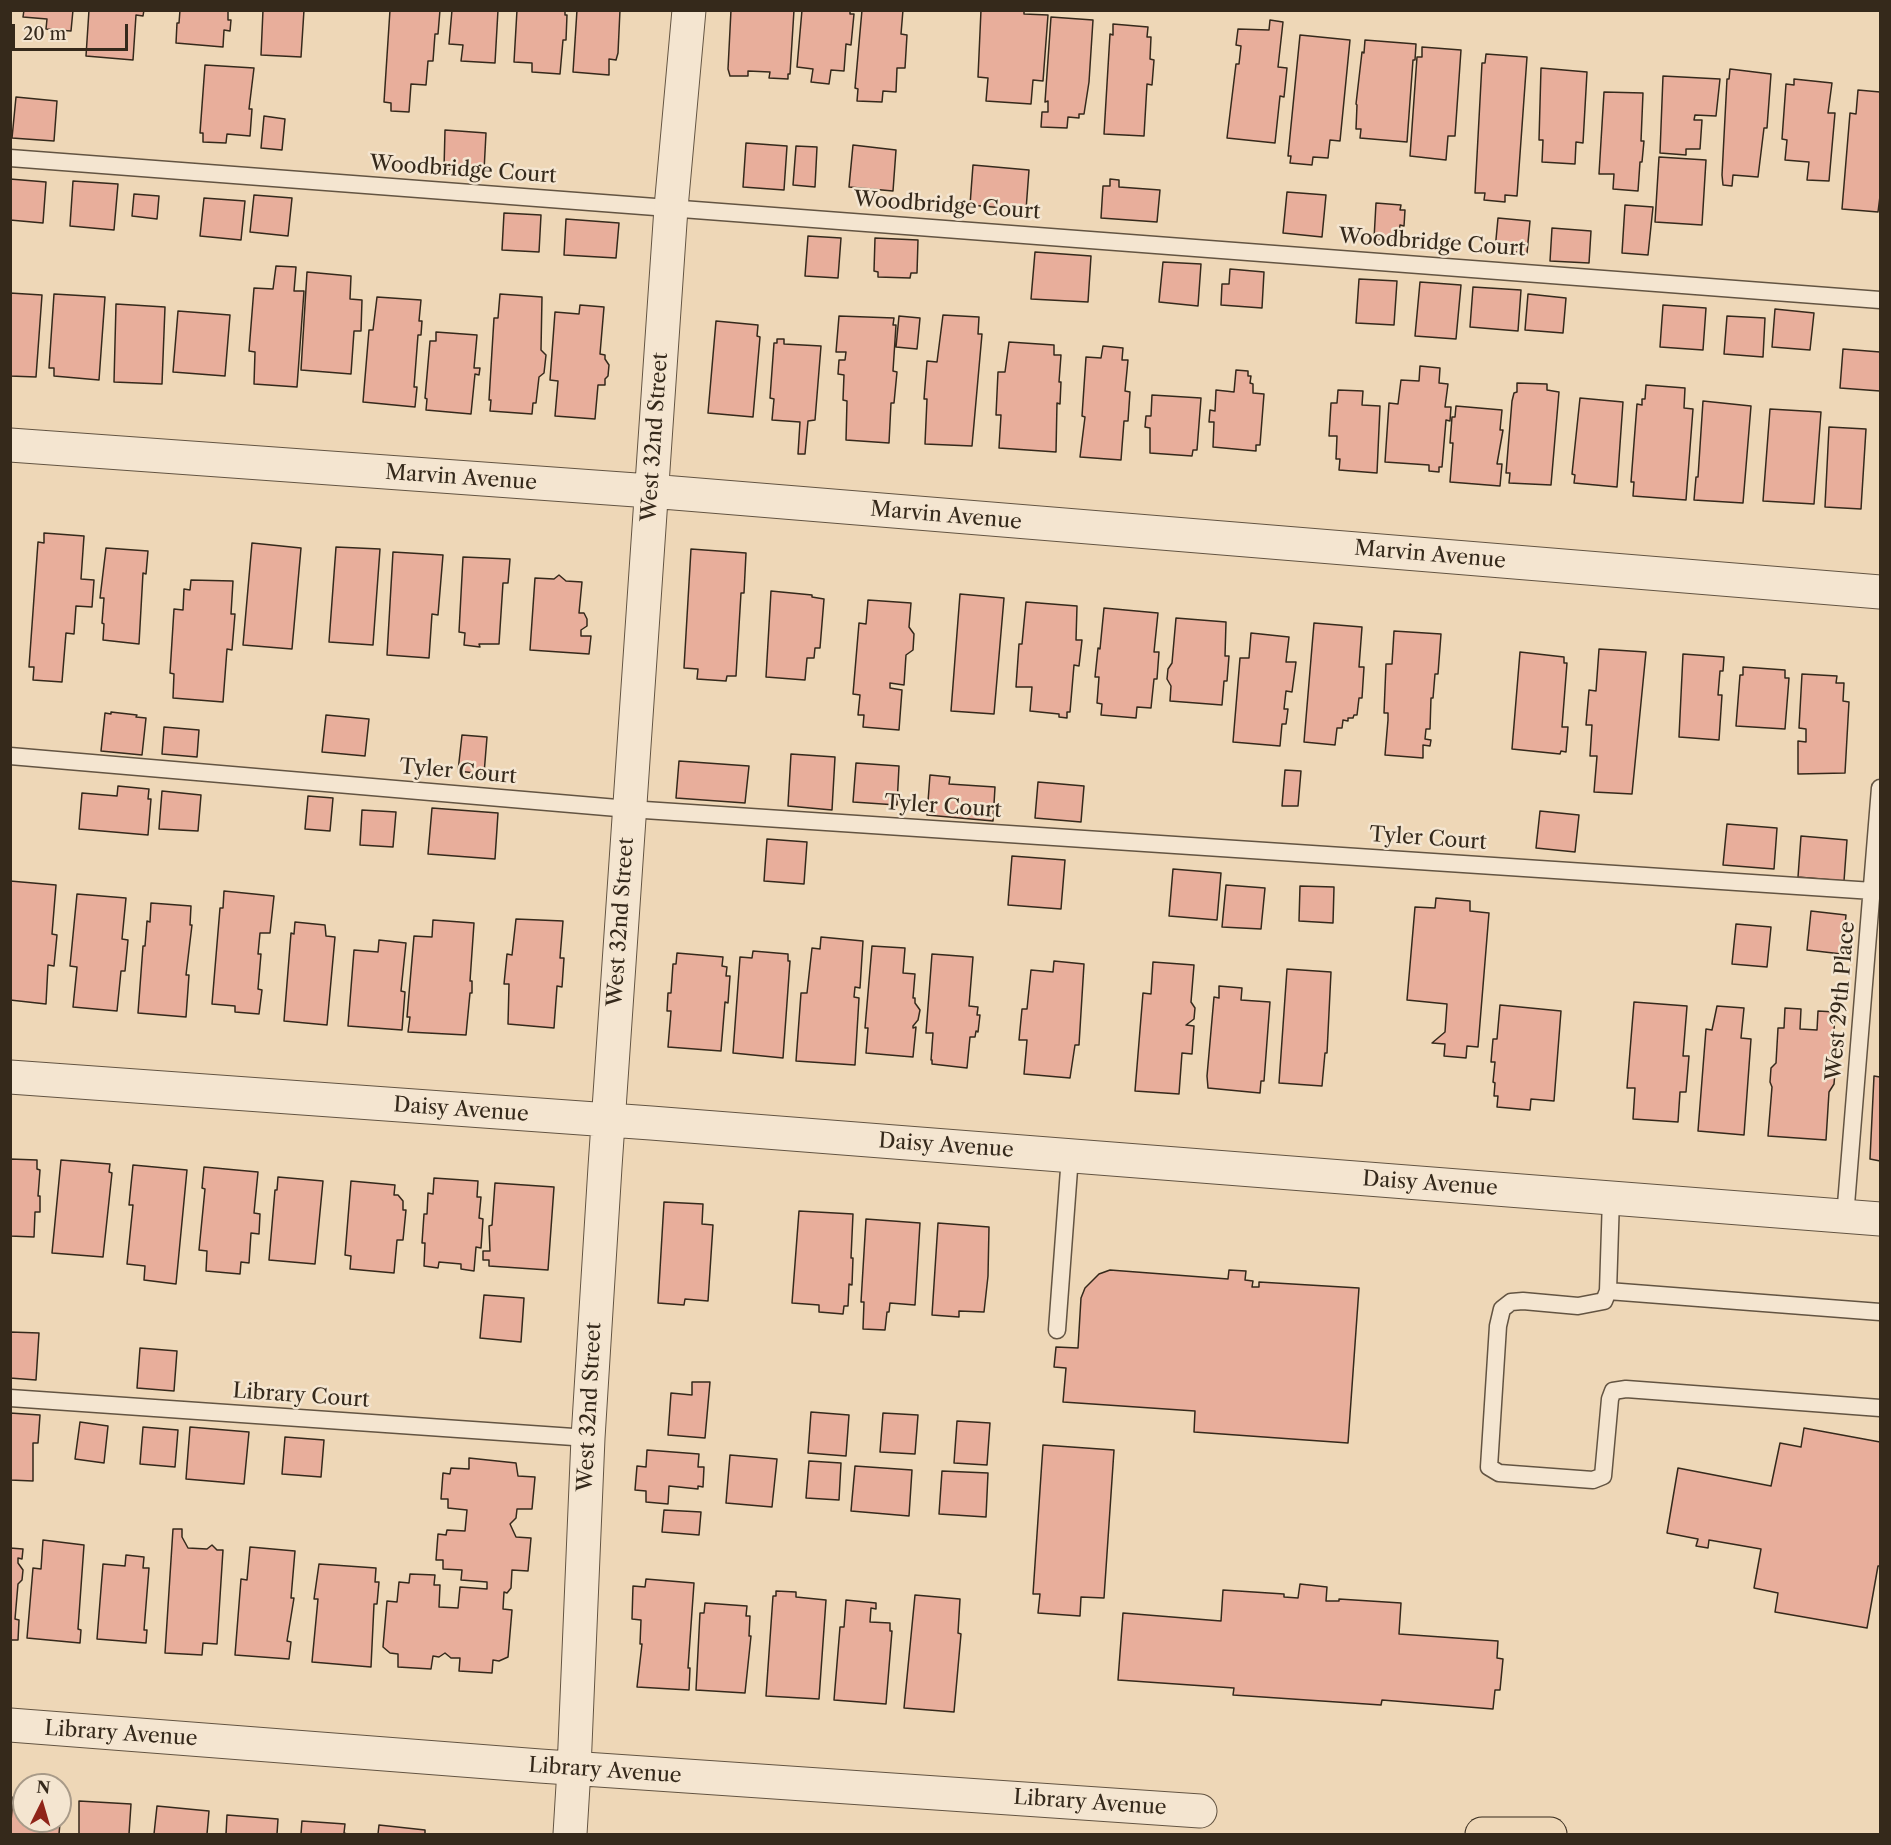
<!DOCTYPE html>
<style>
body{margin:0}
#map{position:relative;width:1891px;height:1845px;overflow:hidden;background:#eed7b7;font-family:"Libre Caslon Text",serif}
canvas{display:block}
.frame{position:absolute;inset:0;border:12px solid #35291b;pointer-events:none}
.north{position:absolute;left:12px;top:1773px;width:60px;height:60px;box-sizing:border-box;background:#f4e5d0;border:2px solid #a89a88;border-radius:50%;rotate:5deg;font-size:16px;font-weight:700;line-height:24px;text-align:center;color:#35291b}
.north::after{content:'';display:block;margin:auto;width:21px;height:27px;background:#8f2418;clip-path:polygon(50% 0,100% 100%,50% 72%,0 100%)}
.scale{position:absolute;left:12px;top:24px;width:116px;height:27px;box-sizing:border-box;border:3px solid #35291b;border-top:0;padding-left:8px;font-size:18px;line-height:21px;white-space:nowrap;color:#35291b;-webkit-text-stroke:4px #f4e5d0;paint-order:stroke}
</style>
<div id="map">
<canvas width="1891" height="1845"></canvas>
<div class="frame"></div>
<div class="north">N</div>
<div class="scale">20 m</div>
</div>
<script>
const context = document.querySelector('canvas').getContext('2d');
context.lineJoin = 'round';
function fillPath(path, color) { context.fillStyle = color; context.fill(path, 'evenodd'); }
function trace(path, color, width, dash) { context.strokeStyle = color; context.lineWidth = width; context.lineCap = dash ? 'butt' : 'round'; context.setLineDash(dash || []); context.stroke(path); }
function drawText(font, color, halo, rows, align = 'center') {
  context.font = font + ' "Libre Caslon Text",serif'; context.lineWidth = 5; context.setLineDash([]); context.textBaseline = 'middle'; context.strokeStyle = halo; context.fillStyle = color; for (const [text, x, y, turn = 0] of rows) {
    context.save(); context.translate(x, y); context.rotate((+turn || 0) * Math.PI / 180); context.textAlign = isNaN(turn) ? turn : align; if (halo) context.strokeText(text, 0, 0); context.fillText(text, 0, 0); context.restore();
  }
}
const building = new Path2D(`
 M24,10H73L71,31L46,29L47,19L23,17Z
 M89,10H144L143,16L136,15L133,60L86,56Z
 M180,10H228V20H231L230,31L224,30L223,47L176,43L177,23H179Z
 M263,10H304L301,57L261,55Z
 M390,10H440L438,34H435L433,61H428L426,85L411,84L409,112L391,111V103L384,102Z
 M452,10H498L495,63L461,61L463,45L449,44Z
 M517,10H565V15H567L566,40H563L560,74L532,72V63L514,62Z
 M577,10H620L618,53L616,60L609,59V75L573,72Z
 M731,10H794L790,74H788V79L769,78L770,72L748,71V76H730L728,69Z
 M802,10H850V14H854L851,45L846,44L844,71L831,70L829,84L811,82L813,69L797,67Z
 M862,10H903L901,34L907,35L905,68H897L896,92L883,91L882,102L857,101L858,89L855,88Z
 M981,10H1024V14L1048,15L1043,81L1033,80L1031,104L986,101L988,78L978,77Z
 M1051,17L1093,20L1089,82L1084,114H1079V118L1068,117L1067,128L1041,127L1042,112H1048V101L1045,102Z
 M1270,20L1283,22L1278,67L1287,68L1284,97L1280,96L1275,143L1227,138L1236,64H1239L1241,46L1236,45L1238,29L1269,30Z
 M1113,24L1148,27L1147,37H1151L1150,59L1154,60L1152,85L1147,84L1144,136L1104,134L1110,34L1113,35Z
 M1300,35L1350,40L1340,141L1330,140L1328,158L1313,157L1312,165L1290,163L1291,156H1288Z
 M1365,40L1416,44L1415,60H1413L1407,142L1360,138L1361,129H1356L1357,105L1356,104L1362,52L1364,53Z
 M1422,47L1461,50L1455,136H1448L1446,160L1410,156L1417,57H1422Z
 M1486,54L1527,57L1517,196L1505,195V202L1484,200L1485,193H1475L1482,63H1485Z
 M205,65L254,68L249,109H252L250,136L227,134L226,143L203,142V133H200Z
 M1541,68L1587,72L1583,143L1576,142L1575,164L1542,162L1543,140H1539Z
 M1730,69L1771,74L1767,128H1764L1758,177L1733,175L1732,186L1723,185L1722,175L1727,79H1729Z
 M1663,76L1720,79L1716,116L1695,115L1694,120H1702L1700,149H1686V155L1660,153Z
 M1794,79L1832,83L1828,113H1835L1829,181L1807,180L1809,162L1785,160L1787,140L1782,139L1786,84L1794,85Z
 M1858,90L1880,92V196L1878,212L1842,209L1850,113L1856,114Z
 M1604,92L1643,93L1641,141H1644L1642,162H1640L1638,191L1613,189L1614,174H1599Z
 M16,97L57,101L54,141L12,138Z
 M264,116L285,119L282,150L261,148Z
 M445,130L486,133L484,171L444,169Z
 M746,143L787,146L784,190L743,187Z
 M853,145L896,150L893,191L849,187Z
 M796,146L817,147L815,187L793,185Z
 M1659,157L1706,160L1702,225L1655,222Z
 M973,165L1029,170L1026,210L970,205Z
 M10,179L46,182L43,223L10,220Z
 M1110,179L1119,180V187L1160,190L1157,222L1101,218L1103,186H1110Z
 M73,181L118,184L114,230L70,226Z
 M1287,192L1326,195L1322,237L1283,233Z
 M134,194L159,196L157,219L132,216Z
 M254,195L292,198L288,236L250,232Z
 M204,198L245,201L241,240L200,236Z
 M1376,203L1401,205L1400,210H1405L1404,226L1400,225L1398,241L1374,239Z
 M1625,205L1653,207L1648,255L1622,253Z
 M504,213L541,215L539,252L502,250Z
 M1498,218L1530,221L1527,253L1495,250Z
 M566,219L619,223L616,258L564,255Z
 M1552,228L1591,231L1589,263L1550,261Z
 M808,236L841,238L838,278L805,276Z
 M875,238L918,240L917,273H911L910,278L878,277V272L874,271Z
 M1035,252L1091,256L1088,302L1031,299Z
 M1163,262L1201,264L1198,306L1159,302Z
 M276,266L296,267L294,291H304L297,387L254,384L255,352L249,351L254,288L273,289Z
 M1230,269L1264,272L1262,308L1221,305L1222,284H1229Z
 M307,272L351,276L350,299L362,300L361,331H354L351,374L301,370Z
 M1359,279L1397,281L1394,325L1356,323Z
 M1420,282L1461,285L1456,339L1415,336Z
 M1473,287L1521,290L1518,331L1470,327Z
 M10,293L42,295L36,377L10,376Z
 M54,294L105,297L99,380L54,376V368H49Z
 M500,294L542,297L541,350L546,355L544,373L539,377L536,403H533L532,414L490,411L491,400H489L494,318H498Z
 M1528,294L1566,298L1563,333L1525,330Z
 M377,297L421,300L419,321H422L421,335H418L414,387H417L415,407L363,402L369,330H373Z
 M116,304L165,307L162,384L114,382Z
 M580,305L604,307L600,354L605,355V359L609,365L608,376L605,379V385H598L595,419L555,416L558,381L550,380L555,312L579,314Z
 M1663,305L1706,308L1703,350L1660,347Z
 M1775,309L1814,313L1810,350L1772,347Z
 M178,311L230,315L225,376L173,372Z
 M943,315L979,317L978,334H982L972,446L925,444L927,399H924L927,361L937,362Z
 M839,316L894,318L893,325H896L893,371L897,372L894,403H891L889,443L846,440L847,401L843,400L844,375L838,374L839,360H845L846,352H836Z
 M899,316L920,318L917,349L896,347Z
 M1727,316L1765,318L1763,357L1724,354Z
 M716,321L758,325L757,336L760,337L753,417L708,413Z
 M436,332L477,335L474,368H480L479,375L475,374L471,414L426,410L427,399L425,398L430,341H436Z
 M777,339H784V344L821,346L815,420L808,421L805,454H798L800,422L772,420L774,399L770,398L774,343H777Z
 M1009,342L1054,345V355H1061L1059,382H1061L1060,404L1057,403L1056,452L999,448L1001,415H996L998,372H1005Z
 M1103,346L1123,348L1122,360H1128L1125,391L1130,392L1128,421H1124L1121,460L1080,457L1085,417L1082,416L1086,357L1101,358Z
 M1843,349L1880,352V391L1840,388Z
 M1420,366L1440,368L1439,383L1448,384L1445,407H1451L1450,421L1446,420L1442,467H1439V472L1429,471V465L1385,462L1389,403L1398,404L1401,380L1419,381Z
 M1236,370L1248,371V376H1251L1250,383L1253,384V393L1264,394L1260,445H1256V451L1213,447L1214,422H1209L1210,410L1215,411L1216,390L1234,392Z
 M1517,383L1547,384V390L1559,392L1551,485L1509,483L1510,473H1506L1512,401L1514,393L1517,392Z
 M1646,385L1685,388L1684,408L1693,409L1686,500L1633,496L1634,482H1631L1637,404L1642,405V399H1645Z
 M1338,390L1363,391L1362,405L1380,406L1377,473L1339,470L1340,459H1336L1337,436H1329L1331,403H1337Z
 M1152,395L1201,398L1197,450H1193L1192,456L1150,453V428L1145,427L1146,416H1151Z
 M1580,398L1623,402L1617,487L1574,483L1575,475L1572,474Z
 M1703,401L1751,406L1743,503L1694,500L1696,477H1698Z
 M1456,406L1502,410L1500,430H1503L1497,464H1502L1500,486L1450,482L1453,443H1450L1452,417H1455Z
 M1770,409L1821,412L1814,504L1763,501Z
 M1829,427L1866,429L1861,509L1825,507Z
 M44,533L84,536L81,579L94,580L92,607L76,606L74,634L66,633L62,682L33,680L34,667H29L38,542L44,543Z
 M252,543L301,548L292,649L243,645Z
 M336,547L380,549L373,645L329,642Z
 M106,548L148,551L146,574L143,573L139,644L103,640L104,624L102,623L104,598H100Z
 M691,549L746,553L744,593H741L736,676H727L726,681L697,679L698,669L684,668Z
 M393,552L443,555L438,615L432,614L429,658L387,655Z
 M463,557L510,559L508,583H503L499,644H479L480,647L464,645L465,633L459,632Z
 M559,575L566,581L582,582L579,613H584L587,619V626L581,630V636H591L589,654L530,650L535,578L554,579Z
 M191,580L233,581L231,614H235L232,650L227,649L223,702L173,698L174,674L170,673L174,609L183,610L184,589L190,590Z
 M771,591L812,595V597L824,599L820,648H815L814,658H807L805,680L766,677Z
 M960,594L1004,598L994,714L951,711Z
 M868,600L911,603L909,627L914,634L913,650L906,655L904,685L890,683V688L902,690L899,730L863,727L864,715H858L860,695L853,694L859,623L866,624Z
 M1026,602L1077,606L1076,640H1082L1079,666L1074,665L1070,712H1067V718L1059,717V714L1030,711L1032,687H1016L1019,644H1022Z
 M1104,608L1158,613L1154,652H1159L1157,679H1154L1151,708L1137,707L1136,718L1101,715L1102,704L1097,703L1099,677H1095L1098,648L1100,649Z
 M1176,618L1226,622L1225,656H1229L1227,681H1224L1222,705L1170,701L1171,686L1167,679L1168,669L1172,663Z
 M1314,623L1362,627L1359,667H1364L1362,698H1359L1357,715H1354L1353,718H1348V721L1343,720L1342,728H1337L1335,745L1304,742Z
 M1394,631L1441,634L1438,674H1435L1433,698H1431L1430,729H1426L1425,739L1431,740L1430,746L1423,745V758L1385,755L1388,720V713H1384L1386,664H1392Z
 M1251,633L1289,637L1286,662H1296L1292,692L1286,691L1284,709H1288L1286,724H1282L1280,746L1233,742L1240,658H1249Z
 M1599,649L1646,652L1632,794L1594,792L1597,756H1590L1592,725H1586L1589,690L1596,691Z
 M1520,652L1564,657V663H1567L1562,727H1568L1566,752L1561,751L1560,754L1512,749Z
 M1683,654L1724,657L1723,671H1720L1718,695H1722L1719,740L1679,737Z
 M1743,667L1785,670V678H1789L1785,729L1736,726L1740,675H1743Z
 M1802,674L1837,676L1836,683H1844L1843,701L1849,702L1845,773L1798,774V741L1806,742V729L1799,728Z
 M111,712L137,715L136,717L146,718L142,755L101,751L105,713L111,714Z
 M326,715L369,719L365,756L322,752Z
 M164,727L199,730L197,757L162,754Z
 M462,735L487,737L484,774L458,771Z
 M791,754L835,757L832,810L788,806Z
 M679,761L749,766L745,803L676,798Z
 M856,763L899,766L897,805L853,802Z
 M1285,770L1301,771L1298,806H1282Z
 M930,775L950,777L949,784L995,787L993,821L927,815Z
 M1038,782L1084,786L1081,822L1035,818Z
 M118,786L149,789L148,799H151L148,835L79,829L82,793L117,796Z
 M162,791L201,795L198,831L159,829Z
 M308,796L333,798L330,831L305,829Z
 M432,808L498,813L495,859L428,854Z
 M362,810L396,812L393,847L360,845Z
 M1540,811L1579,815L1575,852L1536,848Z
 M1727,824L1777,828L1774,869L1723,865Z
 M1801,836L1847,840L1844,881L1798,877Z
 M767,839L807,842L804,884L764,881Z
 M1012,856L1065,860L1061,909L1008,905Z
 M1173,869L1221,873L1217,920L1169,916Z
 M10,881L56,885L52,934L57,935L54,966L48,965L46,1004L10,1000Z
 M1226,885L1265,888L1261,929L1222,927Z
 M1300,886L1334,887L1333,923L1299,921Z
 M224,891L274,896L270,933H260L258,954H261L258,989L262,990L259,1014L235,1012V1006L212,1004L220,908H223Z
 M77,894L126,898L122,939L128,940L125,971H121L117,1011L73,1007L77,967L70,966Z
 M1436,898L1470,901V911L1489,913L1478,1047L1467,1046L1466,1058L1444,1056L1445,1044L1432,1043L1445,1032L1447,1004L1407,1000L1415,907L1435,908Z
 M151,903L191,906L190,925H192L186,975H189L186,1017L138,1013L143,946H145L147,921L150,922Z
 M1811,911L1846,915L1842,954L1807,950Z
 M516,919L563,921L560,958H564L562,987L557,986L554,1028L508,1024L509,984H504L507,954L512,955Z
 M433,920L474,923L470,981H472V993H470L466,1035L408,1032L410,1017H407L414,936L432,937Z
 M295,922L325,925L326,936L335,937L327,1025L284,1021L291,933L294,934Z
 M1736,924L1771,927L1767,967L1732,964Z
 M821,937L863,941L860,988L855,987L854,997L859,998L855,1065L796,1061L801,993H807L812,948L820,949Z
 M379,940L406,943L401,991L405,992L402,1030L348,1026L354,950L378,952Z
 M872,946L905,948L903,973L915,974L913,998H915V1003L920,1010L918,1020L913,1026V1028L916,1027L913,1057L866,1053L868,1028H865Z
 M753,951L788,954V961H790L783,1058L733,1053L740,957L752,958Z
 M677,953L723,957L722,966L727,967L726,976H730L728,1003L725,1002L721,1051L668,1047L671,1011H667L668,993H671L673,964H676Z
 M932,954L973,957L969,1006L978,1007L977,1015H980L978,1032L976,1031L975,1037H970L967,1068L932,1064V1060H931L933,1033H926Z
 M1054,961L1084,964L1079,1045H1075L1070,1078L1024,1074L1027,1040H1019L1022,1009H1027L1031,970L1053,972Z
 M1153,962L1194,965L1191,1002L1195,1008L1194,1019L1186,1025L1194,1026L1192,1054L1182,1053L1179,1094L1135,1091L1143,993L1151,994Z
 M1287,969L1331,972L1327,1053H1325L1322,1086L1279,1083Z
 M1219,986L1242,988L1241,1000L1270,1002L1264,1081H1261L1260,1093L1208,1088L1207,1076L1214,997L1219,998Z
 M1634,1002L1687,1006L1683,1056H1689L1686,1092H1680L1678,1122L1633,1119L1635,1088H1627Z
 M1500,1005L1561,1011L1554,1101L1531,1099L1530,1110L1497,1107L1498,1096H1494L1495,1083L1493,1082L1495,1062H1491L1493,1039H1497Z
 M1717,1006L1744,1008L1741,1038L1751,1039L1744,1135L1698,1131L1706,1029L1712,1030Z
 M1785,1008L1801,1009L1800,1029L1817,1030L1818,1011L1835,1012L1832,1067L1835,1072L1834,1084L1829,1092L1826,1140L1768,1136L1772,1087L1770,1082L1771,1068L1776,1063L1778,1028H1784Z
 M1874,1076L1880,1077V1161L1870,1159Z
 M10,1159L37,1160V1169L40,1170L38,1196H40V1212H35L34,1237L10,1236Z
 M61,1160L110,1164L109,1172L112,1173L103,1257L52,1253Z
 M133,1165L187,1170L176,1284L144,1280L145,1266L127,1264L133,1205H129Z
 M204,1167L258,1172L254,1213L260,1214L259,1234L251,1233L249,1263L241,1262L240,1274L206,1271L207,1251L199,1250L205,1189L202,1188Z
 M278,1177L323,1181L315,1264L269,1260L275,1190H277Z
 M434,1178L478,1181L477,1197H481L479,1218L483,1219L481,1248L476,1247L474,1271L461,1269V1264L439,1262L438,1268L424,1266L425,1243H422L424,1214H427L428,1193L433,1194Z
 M351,1181L395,1185L394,1195H398L403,1201V1210H406L403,1240H397L394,1273L350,1269L351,1256L345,1255Z
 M495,1183L554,1187L548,1270L489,1266V1260H483V1251H490L489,1226L492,1225Z
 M664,1202L703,1204L702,1224L713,1225L708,1301L685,1299L684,1305L658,1303Z
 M799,1211L853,1214L851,1258H853L852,1285L849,1284L848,1306H844L843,1314L819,1312V1305L792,1303Z
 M866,1219L920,1223L915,1305L890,1303L889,1312H887L885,1330L863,1329L864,1302H861Z
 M938,1223L989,1227L988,1276L984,1312L959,1311V1317L932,1315Z
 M1110,1270L1228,1279L1229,1270L1246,1271L1245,1280L1253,1281L1252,1287H1259V1282L1359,1288L1348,1443L1194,1432L1195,1411L1063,1402L1066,1368L1054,1367L1056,1347L1078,1348L1081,1298L1085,1288L1099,1274Z
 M484,1295L524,1298L521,1342L480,1338Z
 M10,1332L39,1333L36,1380L10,1378Z
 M140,1348L177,1351L174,1391L137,1388Z
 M692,1382H710L705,1438L668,1435L671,1393L692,1395Z
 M811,1412L849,1415L846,1456L808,1453Z
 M10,1413L40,1415L38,1443H33V1481L10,1480Z
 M883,1413L918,1415L915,1454L880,1452Z
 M957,1421L990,1423L987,1465L954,1463Z
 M80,1422L108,1426L104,1463L75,1459Z
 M143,1427L178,1430L175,1467L140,1464Z
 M190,1427L249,1432L244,1484L186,1479Z
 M1804,1428L1880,1442V1566H1878L1867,1628L1775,1612L1778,1593L1754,1588L1761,1549L1709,1540L1708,1548L1696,1546L1698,1539L1667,1533L1678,1468L1771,1486L1780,1443L1801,1447Z
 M285,1437L324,1440L321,1477L282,1474Z
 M1043,1445L1114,1450L1104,1598L1081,1597L1080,1616L1038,1613L1040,1594H1033Z
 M647,1450L699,1454L698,1467H704L703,1487L698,1486V1489L669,1486L668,1504L646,1502V1491L635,1490L637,1466L646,1467Z
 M730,1455L777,1459L772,1507L726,1503Z
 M469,1458L516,1463L518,1476L535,1477L532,1509H517L516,1518L510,1524L516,1537L531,1538L528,1571L512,1570L511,1588L507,1593L504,1592L503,1609L512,1610L508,1657L499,1661L493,1660L492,1673L459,1671L460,1658H451L445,1653L439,1657L433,1656L431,1669L398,1667V1654L390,1653L383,1647L387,1601L397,1602L399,1582L409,1583L410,1574L435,1575L434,1585H440L439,1607L458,1608L460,1587L487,1589V1582L461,1580L462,1570L443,1569V1560H436L438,1534L446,1535L447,1530L465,1531L467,1510L448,1508V1499H441L443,1473L450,1474L451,1468L469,1469Z
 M809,1461L841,1463L839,1500L806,1498Z
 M855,1466L912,1470L909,1516L851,1511Z
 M942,1471L988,1473L986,1517L939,1514Z
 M664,1510L701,1512L699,1535L662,1532Z
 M173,1529H182V1537L188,1548L207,1549L212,1545L217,1550H223L217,1644L203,1643L202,1655L165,1653Z
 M43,1540L84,1545L78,1629L81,1630L80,1643L27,1638L33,1568L41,1569Z
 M250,1547L295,1551L291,1598H294L287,1641L291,1642L289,1659L235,1655L241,1579L247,1580Z
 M10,1548L23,1549L22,1559L18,1558V1563L23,1570L22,1580L18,1584L15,1619L19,1620L18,1640H10Z
 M126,1555L144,1557L143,1568H149L144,1630H147L146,1643L97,1639L103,1564L125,1566Z
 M319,1564L376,1568L375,1582H379L377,1604H374L371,1667L312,1662L318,1599H314Z
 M646,1579L694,1583L688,1668H690L689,1690L637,1687L642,1644H640L641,1620L632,1619L633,1586L645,1587Z
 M1300,1584L1327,1587L1326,1601H1339V1599L1401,1603L1399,1634L1498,1641L1497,1658L1503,1659L1500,1690H1495L1493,1709L1382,1700L1381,1705L1233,1695L1234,1688L1118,1680L1123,1613L1221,1621L1223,1590L1284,1594V1597L1298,1598Z
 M776,1591L796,1592V1597L826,1600L819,1699L766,1696L773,1596H776Z
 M915,1595L960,1599L958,1633L961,1634L954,1712L904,1708Z
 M846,1600L876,1603V1609L871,1608L870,1622L890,1623V1631H892L886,1704L834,1700L840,1627H844Z
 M705,1603L747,1606L746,1616H750L749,1636H751L745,1693L696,1690L700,1613H704Z
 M13,1797L24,1798V1821H60V1801H62L59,1834H10Z
 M79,1801L131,1804L129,1834H79Z
 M157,1806L209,1811L207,1834H154Z
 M227,1815L278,1819L277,1834H226Z
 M302,1821L345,1824L344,1833L347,1834H301Z
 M379,1825L425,1830V1834H378Z`);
const lane = new Path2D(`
 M10,158L1880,300
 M10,756L629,809L1873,891
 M1845,1217L1880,788
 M1608,1291L1611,1198
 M1880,1312L1608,1291L1604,1301L1578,1306L1523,1301L1511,1302L1502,1309L1498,1326L1489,1467L1499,1473L1593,1480L1603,1476L1610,1399L1613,1391L1626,1389L1880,1408
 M1057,1330L1070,1156
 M10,1398L588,1438`);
const street = new Path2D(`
 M10,445L650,491L1880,592
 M10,1077L651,1123L1880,1219
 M10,1725L540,1766L1200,1811
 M570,1834L574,1769L588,1438L605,1167L671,208L689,10`);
const highway = new Path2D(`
 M1482,1834H1550`);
const streetNames = [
 ["Woodbridge Court",463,170,4],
 ["Woodbridge Court",947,206,4],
 ["Woodbridge Court",1432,243,4],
 ["West 32nd Street",655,437,-86],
 ["Marvin Avenue",461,478,4],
 ["Marvin Avenue",946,516,5],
 ["Marvin Avenue",1430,555,5],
 ["Tyler Court",458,772,5],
 ["Tyler Court",943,807,4],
 ["Tyler Court",1428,839,4],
 ["West 32nd Street",621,922,-86],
 ["West 29th Place",1841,1001,-85],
 ["Daisy Avenue",461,1110,4],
 ["Daisy Avenue",946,1146,4],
 ["Daisy Avenue",1430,1184,4],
 ["Library Court",301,1396,4],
 ["West 32nd Street",590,1407,-87],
 ["Library Avenue",121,1734,4],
 ["Library Avenue",605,1771,4],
 ["Library Avenue",1090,1803,4]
];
fillPath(building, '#e8ae9b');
trace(building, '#35291b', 1.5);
trace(lane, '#635442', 19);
trace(street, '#635442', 35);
trace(highway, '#35291b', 35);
trace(lane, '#f4e5d0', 16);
trace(street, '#f4e5d0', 33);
trace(highway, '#eed7b7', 33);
drawText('21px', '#35291b', '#f4e5d0', streetNames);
</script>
